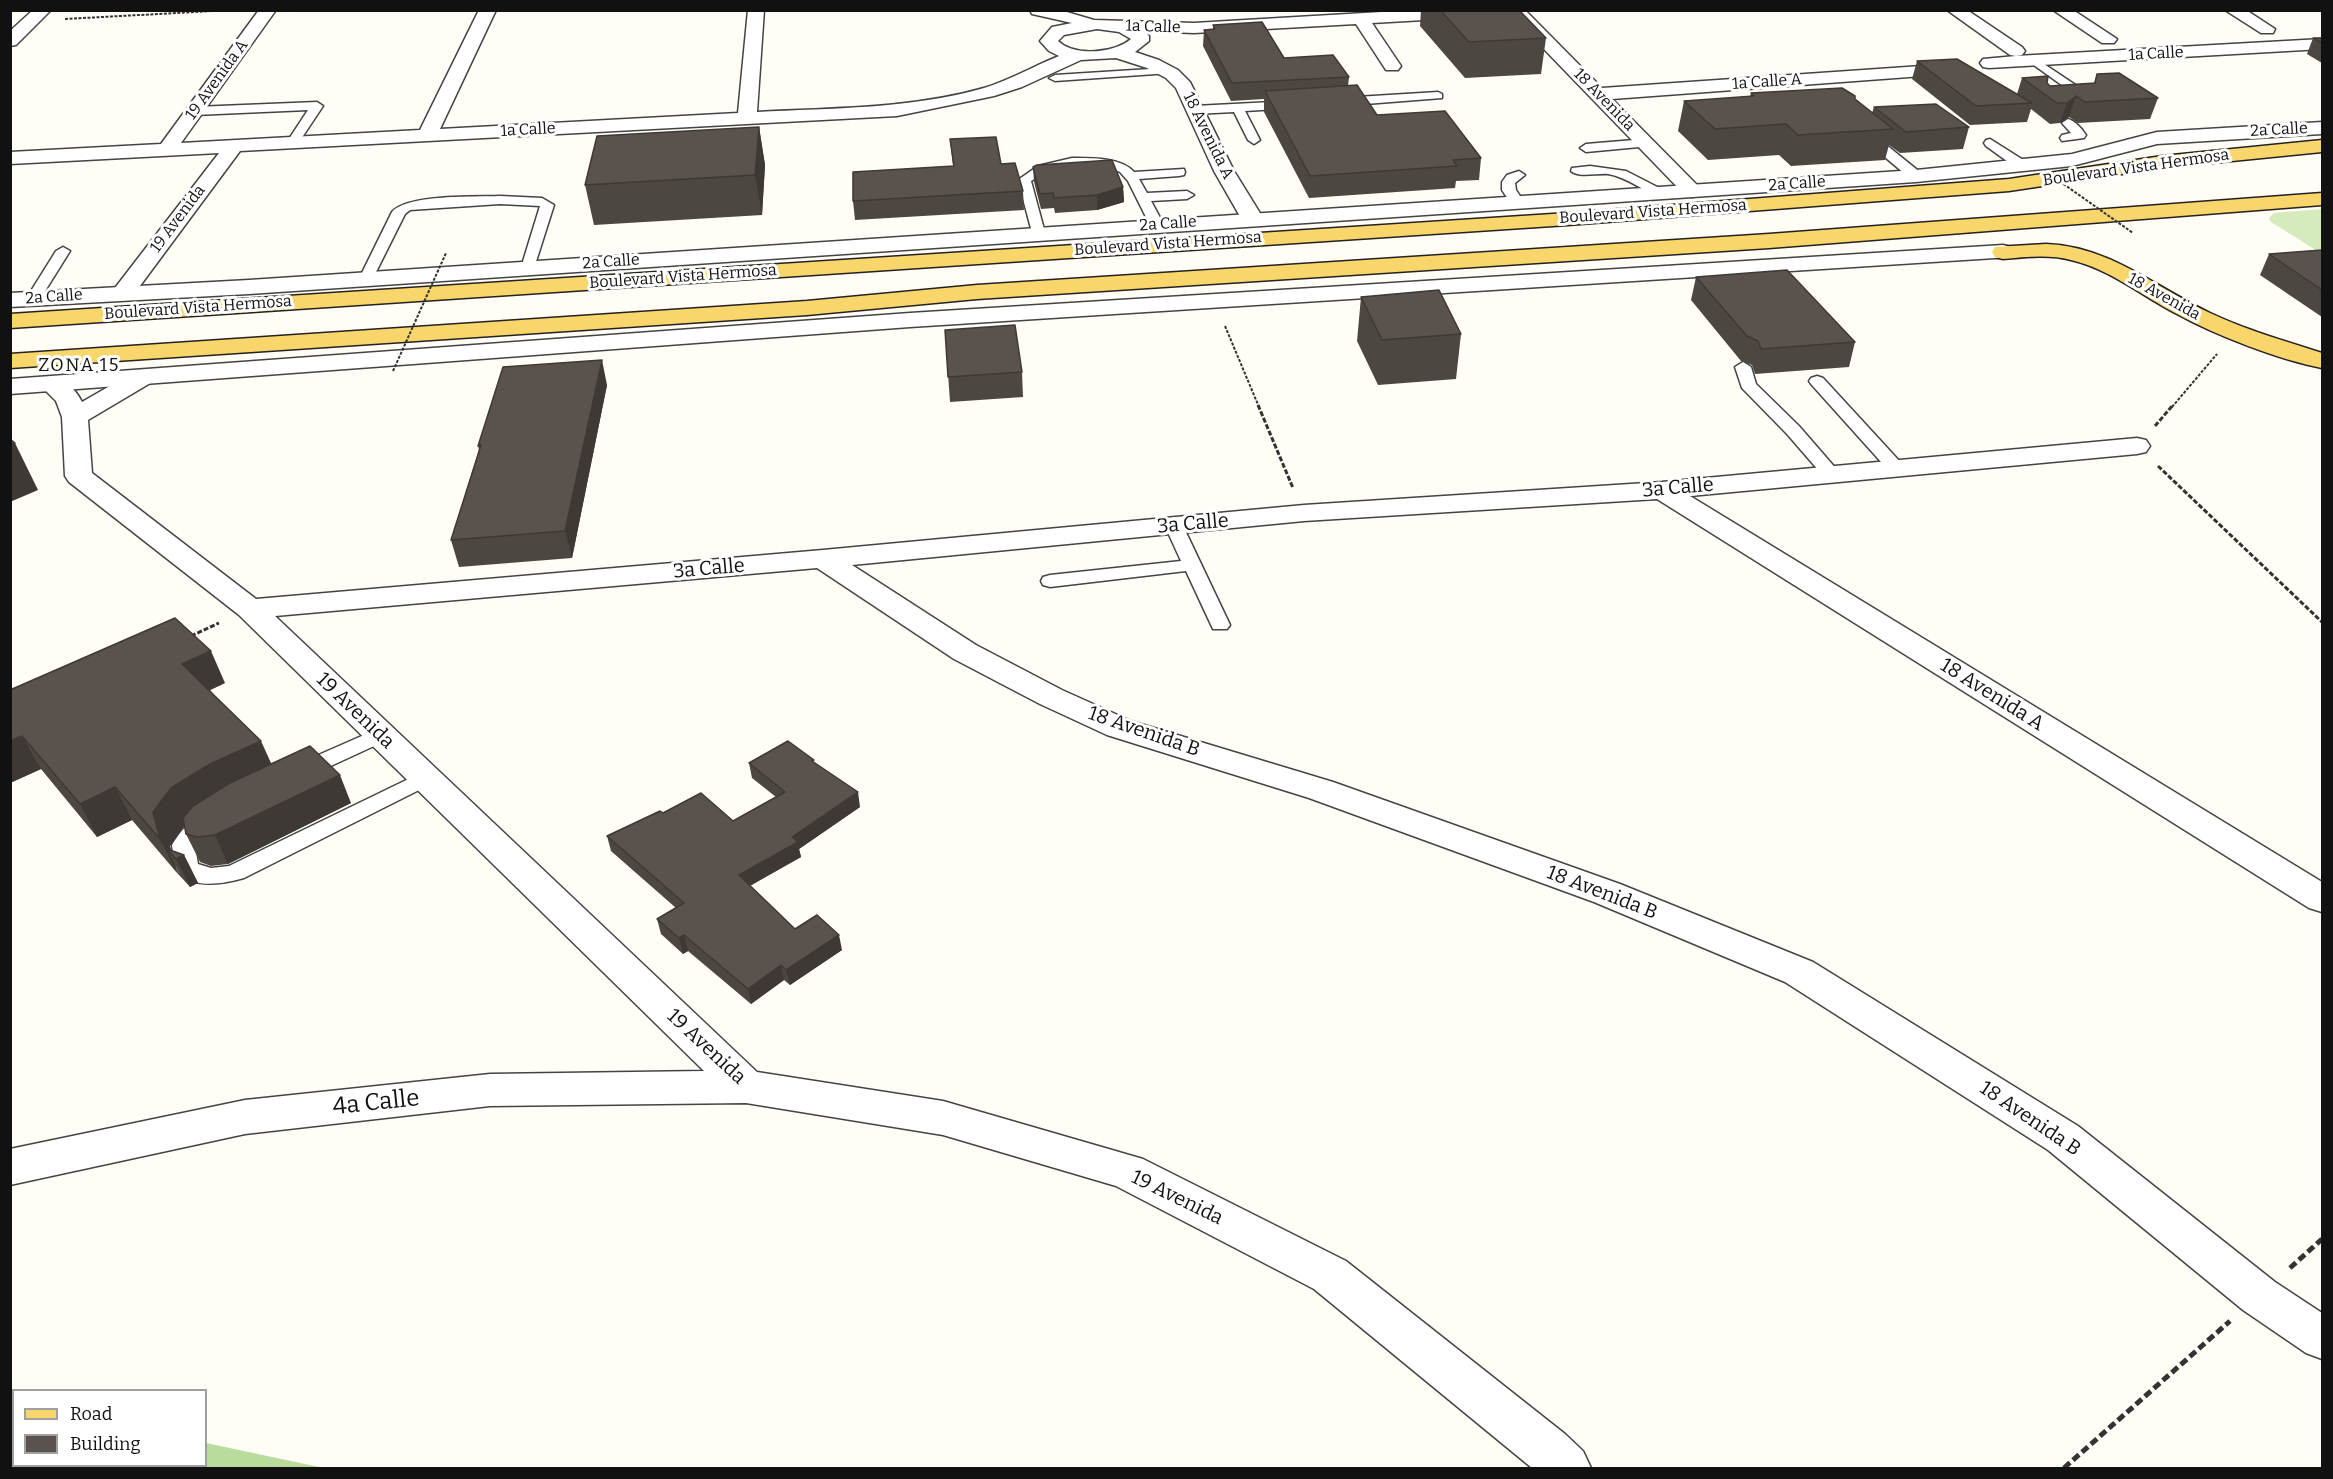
<!DOCTYPE html>
<style>
body{margin:0}
#map{position:relative;width:2333px;height:1479px;overflow:hidden;background:#fffdf5;font-family:Bitter,serif}
canvas{display:block}
.frame{position:absolute;inset:0;border:12px solid #111;pointer-events:none}
.legend{position:absolute;left:12px;top:1389px;width:195px;height:78px;box-sizing:border-box;background:#fff;border:2px solid #a0a0a0;margin:0;padding:8px 10px;list-style:none;font-size:18px;color:#111}
.legend li{display:flex;align-items:center;gap:12px;height:30px}
.legend b{width:30px;border:2px solid #a0a0a0}
</style>
<div id="map">
<canvas width="2333" height="1479"></canvas>
<div class="frame"></div>
<ul class="legend">
<li><b style="height:8px;background:#f9d66b"></b>Road</li>
<li><b style="height:16px;background:#5a524d"></b>Building</li>
</ul>
</div>
<script>
const context = document.querySelector('canvas').getContext('2d');
context.lineJoin = 'round';
function fillPath(path, color) { context.fillStyle = color; context.fill(path, 'evenodd'); }
function trace(path, color, width, dash) { context.strokeStyle = color; context.lineWidth = width; context.lineCap = dash ? 'butt' : 'round'; context.setLineDash(dash || []); context.stroke(path); }
function drawText(font, color, halo, rows, align = 'center') {
  context.font = font + ' Bitter,serif'; context.lineWidth = 6; context.setLineDash([]); context.textBaseline = 'middle'; context.strokeStyle = halo; context.fillStyle = color; for (const [text, x, y, turn = 0] of rows) {
    context.save(); context.translate(x, y); context.rotate((+turn || 0) * Math.PI / 180); context.textAlign = isNaN(turn) ? turn : align; if (halo) context.strokeText(text, 0, 0); context.fillText(text, 0, 0); context.restore();
  }
}
const green = new Path2D(`
 M2322,209V254L2271,222L2269,218L2274,213Z`);
const forest = new Path2D(`
 M206,1443L324,1468H122L129,1466H206Z`);
const pathFar2 = new Path2D(`
 M65,19L232,10
 M1225,326L1259,407
 M2172,407L2217,354`);
const pathFar1 = new Path2D(`
 M1258,405L1293,488
 M2155,426L2173,405
 M2158,466L2322,622
 M191,636L219,623`);
const path = new Path2D(`
 M2290,1268L2322,1239
 M2064,1468L2230,1321`);
const service = new Path2D(`
 M2035,58L2086,92L2090,98L2088,101L2074,102L2072,99L2077,96L2031,63L2029,61Z
 M1166,68L1170,69V73L1055,81L1049,78L1055,75Z
 M1438,92L1442,94V98L1340,106L1334,102L1340,98Z
 M1291,101L1295,102V108L1245,111L1260,140L1254,144L1248,140L1234,112L1195,114L1189,110L1195,106Z
 M317,102L323,106L297,145L293,146L287,142L308,110L195,115L189,111L195,107Z
 M2068,119C2075,121 2082,129 2086,135L2084,138L2062,141L2060,138L2062,135L2071,133L2062,123Z
 M1865,130L1869,131L1921,173L1922,176L1921,179H1911L1861,137L1859,134L1861,131Z
 M1646,139L1650,140L1652,143L1650,146L1586,152L1580,148L1586,144Z
 M1990,139L2028,163L2029,166L2028,169H2018L1986,146L1984,143L1986,140Z
 M1072,158C1090,158 1121,157 1134,172L1184,169L1185,172L1184,175L1179,176L1139,179L1147,193L1187,191L1194,195L1187,199L1151,201L1164,225L1157,229L1150,225L1128,181L1120,172C1092,159 1056,164 1031,181L1045,233L1038,237L1033,236L1018,180L1038,166Z
 M1590,166L1626,171L1669,193L1662,197C1643,192 1628,177 1608,174C1597,173 1579,178 1571,171L1572,168Z
 M1519,171L1525,175L1515,183L1516,190L1524,202L1517,206L1512,205L1502,190V182L1507,175Z
 M500,196L542,198L554,205L533,271L528,272L521,268L540,206L500,204L410,210L405,214L371,282L366,283L359,279L392,212C407,194 476,197 500,196Z
 M63,247L70,251L40,299L38,302H28L26,299L56,251Z
 M1743,362L1751,367L1756,384L1799,426L1838,471L1841,475L1838,479H1826L1787,434L1742,388L1735,367Z
 M1817,376L1823,378L1903,465L1906,469L1903,473H1891L1811,384L1809,381L1811,378Z
 M1174,521L1180,522L1183,526L1230,625L1227,629H1213L1186,571L1050,587L1043,585L1041,581L1043,577L1050,575L1181,561L1165,526L1168,522Z
 M380,728L387,730L390,735L387,740L307,777L299,779L291,777L288,772L291,767Z
 M425,771L433,773L436,778L433,783L244,878C226,883 195,890 179,873C174,866 173,853 172,845C181,830 196,810 216,816L219,821L195,846L198,864L211,868L229,866Z`);
const minor = new Path2D(`
 M33,10H51L16,45L10,46V31Z
 M259,10H276L181,143L420,130L479,10H496L440,129L738,113L748,10H764L757,112C832,108 910,109 984,88C1010,80 1034,66 1059,56L1049,51L1040,41L1052,27L1072,23L1032,14L1030,10H1060L1094,20L1194,23L1416,10H1525L1602,88L1936,65L1942,66L1945,70L1942,74L1936,75L1612,99L1699,187L1702,191L1699,195L1692,197L1685,195L1511,15L1372,23L1401,66L1398,70H1386L1356,24L1194,33L1144,31L1149,36V41L1135,52L1159,60L1178,70L1190,82L1234,171L1263,218L1260,223L1252,224L1244,223L1241,218L1214,171L1176,88L1166,78L1147,68L1116,58L1081,60L1022,87L994,96L897,116L240,151L131,298L123,300L115,298L112,293L115,288L219,153L10,164V152L161,144ZM1097,29L1119,32L1131,39C1115,53 1075,57 1058,41L1064,35Z
 M1947,10H1967L2022,47L2025,51L2022,55L2016,56L2322,39V49L1989,68L1983,67L1980,63L1983,59L2016,56L2010,55Z
 M2053,10H2073L2117,39L2114,43H2102Z
 M2225,10H2246L2275,29L2273,33H2261Z
 M143,370L152,372L155,377L152,382L88,420L92,473L256,599L823,550L1304,505L1662,482L2137,438L2146,440L2150,446L2146,452L2137,454L1690,496L2322,882V912L2309,908L1657,499L1304,521L852,565L976,645L1062,690L1131,721L1333,782L1620,884L1813,962L2078,1126L2275,1282L2322,1313V1359L2306,1353L2243,1310L2048,1150L1785,982L1594,902L1309,798L1107,735L1040,704L954,659L817,568L275,616L757,1072L943,1101L1143,1159L1346,1261L1565,1434L1583,1451L1591,1468H1532L1314,1289L1116,1186L943,1135L746,1103L490,1106L245,1134L10,1185V1149L245,1100L490,1074L704,1071L239,615L69,482L65,476L62,417L56,401L39,384L42,379C59,374 75,387 82,402L134,372Z`);
const tertiary = new Path2D(`
 M2322,122V134L2157,144L2072,166L1916,182L249,294L10,307V293L249,280L1916,170L2072,154L2157,132Z
 M2003,245L2011,247L2014,252L2011,257L910,327L10,394V379L910,313Z`);
const primary = new Path2D(`
 M2322,140V152L2162,168L2009,191L1568,225L10,328V314L1568,213L2009,179L2162,156Z
 M2322,193V205L1769,248L977,299L807,315L10,368V354L807,301L977,285L1769,234Z
 M2046,244C2109,246 2155,287 2210,313C2246,330 2285,341 2322,353V368C2280,360 2215,335 2177,314C2142,296 2110,269 2071,260C2049,254 2025,257 2003,259L1995,257L1992,252L1995,247Z`);
const pathBridge = new Path2D(`
 M2045,171L2133,233
 M393,371L446,253`);
const wall = new Path2D(`
 M1421,10H1519L1546,38L1541,74L1465,78L1420,26Z
 M1213,25L1284,58L1349,77L1348,86L1377,115L1481,158L1479,180L1456,181L1455,188L1309,198L1264,112V99L1231,101L1203,46L1204,30L1213,29Z
 M2313,38H2322V63L2307,54Z
 M1917,61L2017,94L2022,78L2047,83L2050,86L2094,83L2097,74L2158,98L2150,119L2078,123L2069,117L2060,123L2050,124L2031,109L2027,122L1970,125L1912,79Z
 M1751,93L1855,99L1872,113L1874,107L1969,127L1963,149L1900,153L1889,145L1885,160L1791,166L1779,155L1708,160L1678,131L1684,101L1750,97Z
 M759,127L765,165L762,215L594,225L585,185Z
 M950,139L1001,164L1023,191L1024,210L855,220L853,201L953,166Z
 M1033,167L1123,187L1124,202L1097,210L1055,213L1054,208L1041,209L1034,182Z
 M2322,250V317L2260,275L2269,254Z
 M1696,277L1855,342L1849,367L1755,374L1752,365L1741,361L1691,300Z
 M1361,297L1461,334L1456,379L1378,385L1357,341Z
 M945,330L1022,372L1023,397L950,402Z
 M607,385L572,558L459,567L451,540L479,450L478,446Z
 M225,683L210,690L271,764L351,803L228,864L211,866L200,862L186,834L185,825L170,846L171,850L184,855L198,883L190,887L181,877L175,865L177,873L132,820L97,837L41,769L10,783V690Z
 M749,763H814L860,807L799,849L801,857L750,886L795,929L842,950L790,985L784,980L751,1004L688,951L683,954L661,934L657,919L676,908L611,851L607,836L663,813L733,821L776,797L752,778Z`);
const shadedWall = new Path2D(`
 M2076,96L2069,117L2060,123L2067,103Z
 M759,127L765,165L762,215L755,175Z
 M1123,187L1124,202L1097,210V195Z
 M602,360L607,385L572,558L565,531Z
 M15,443L38,490L10,502V445Z
 M211,651L225,683L197,696L182,664Z
 M22,736L41,769L10,783V741Z
 M261,741L276,774L187,822L170,846L172,855L167,849L175,865L177,873L160,839L153,812L171,788L210,764Z
 M340,775L351,803L228,864L215,835Z
 M115,787L132,820L97,837L80,804Z
 M858,792L860,807L799,849L801,857L742,890L739,875L792,837Z
 M184,855L198,883L190,887L176,859Z
 M684,935L688,951L683,954L679,938Z
 M839,935L842,950L790,985L786,970Z
 M781,965L784,980L751,1004L748,989Z`);
const building = new Path2D(`
 M1440,10H1519L1546,38L1469,42Z
 M1262,22L1284,58L1333,55L1349,77L1232,83L1204,30L1215,29L1213,25Z
 M2313,38H2322V43Z
 M1957,59L2032,103L1976,106L1917,61Z
 M2119,73L2158,98L2085,102L2076,96L2067,103H2057L2022,78L2048,76L2047,83L2050,86L2095,83L2097,74Z
 M1357,85L1377,115L1445,111L1481,158L1453,160L1457,166L1310,176L1265,91Z
 M1842,88L1855,96V99L1893,129L1798,135L1786,124L1715,129L1684,101L1754,96L1751,93Z
 M1936,104L1969,127L1906,132L1874,107Z
 M759,127L755,175L585,185L597,136Z
 M996,137L1001,164L1015,163L1023,191L853,201V172L954,166L950,139Z
 M1112,160L1123,187L1097,195L1054,198L1053,193L1040,194L1033,167L1037,165Z
 M2322,250V290L2269,254Z
 M1787,270L1855,342L1761,349L1758,341L1747,336L1696,277Z
 M1439,290L1461,334L1382,340L1361,297Z
 M1015,325L1022,372L948,377L945,330Z
 M602,360L565,531L451,540L481,445L478,446L503,367Z
 M10,439L15,443L10,445Z
 M175,618L211,651L182,664L261,741L210,764L171,788L153,812L160,839L115,787L80,804L22,736L10,741V690Z
 M788,741L814,760L812,761L858,792L792,837L798,842L739,875L795,929L817,915L839,935L786,970L781,965L748,989L684,935L679,938L657,919L684,903L607,836L660,811L663,813L701,793L733,821L785,792L749,763Z
 M310,746L340,775L215,835L197,837L186,834L183,818L193,806L230,783Z
 M167,849L184,855L176,859Z`);
const farStreetnames = [
 ["1a Calle",1153,27,2],
 ["1a Calle",2156,54,-3],
 ["19 Avenida A",217,80,-54],
 ["1a Calle A",1767,82,-4],
 ["18 Avenida",1604,100,46],
 ["1a Calle",528,130,-3],
 ["2a Calle",2279,130,-3],
 ["18 Avenida A",1208,136,64],
 ["Boulevard Vista Hermosa",2136,168,-8],
 ["2a Calle",1797,184,-4],
 ["Boulevard Vista Hermosa",1653,212,-4],
 ["19 Avenida",178,219,-53],
 ["2a Calle",1168,224,-4],
 ["Boulevard Vista Hermosa",1168,244,-4],
 ["2a Calle",611,262,-4],
 ["Boulevard Vista Hermosa",683,277,-4],
 ["2a Calle",54,297,-4],
 ["18 Avenida",2164,297,29],
 ["Boulevard Vista Hermosa",198,308,-4]
];
const farQuarternames = [
 ["ZONA 15",79,366]
];
const streetNames = [
 ["3a Calle",1678,488,-5],
 ["3a Calle",1193,524,-5],
 ["3a Calle",709,569,-5],
 ["18 Avenida A",1992,695,32],
 ["19 Avenida",355,711,44],
 ["18 Avenida B",1144,732,19],
 ["18 Avenida B",1602,893,21],
 ["19 Avenida",706,1047,43],
 ["18 Avenida B",2030,1119,34],
 ["19 Avenida",1177,1198,26]
];
const nearStreetnames = [
 ["4a Calle",376,1103,-6]
];
fillPath(green, '#d5ebbd');
fillPath(forest, '#b9dc9c');
trace(service, '#444', 3);
trace(minor, '#444', 3);
trace(tertiary, '#444', 3);
trace(primary, '#222', 3);
trace(pathFar2, '#333', 2, [3, 1.5]);
trace(pathFar1, '#333', 3, [5, 2]);
trace(path, '#333', 5, [8, 4]);
fillPath(service, '#fff');
fillPath(minor, '#fff');
fillPath(tertiary, '#fff');
fillPath(primary, '#f9d66b');
trace(pathBridge, '#333', 2, [3, 1.5]);
fillPath(wall, '#4d4742');
fillPath(shadedWall, '#3f3936');
fillPath(building, '#5a524d');
trace(building, '#3f3936', 1.5);
drawText('16px', '#111', '#fff', farStreetnames);
context.letterSpacing = '1.5px';
drawText('18px', '#111', '#fff', farQuarternames);
context.letterSpacing = '0px';
drawText('20px', '#111', '#fff', streetNames);
drawText('24px', '#111', '#fff', nearStreetnames);
</script>
